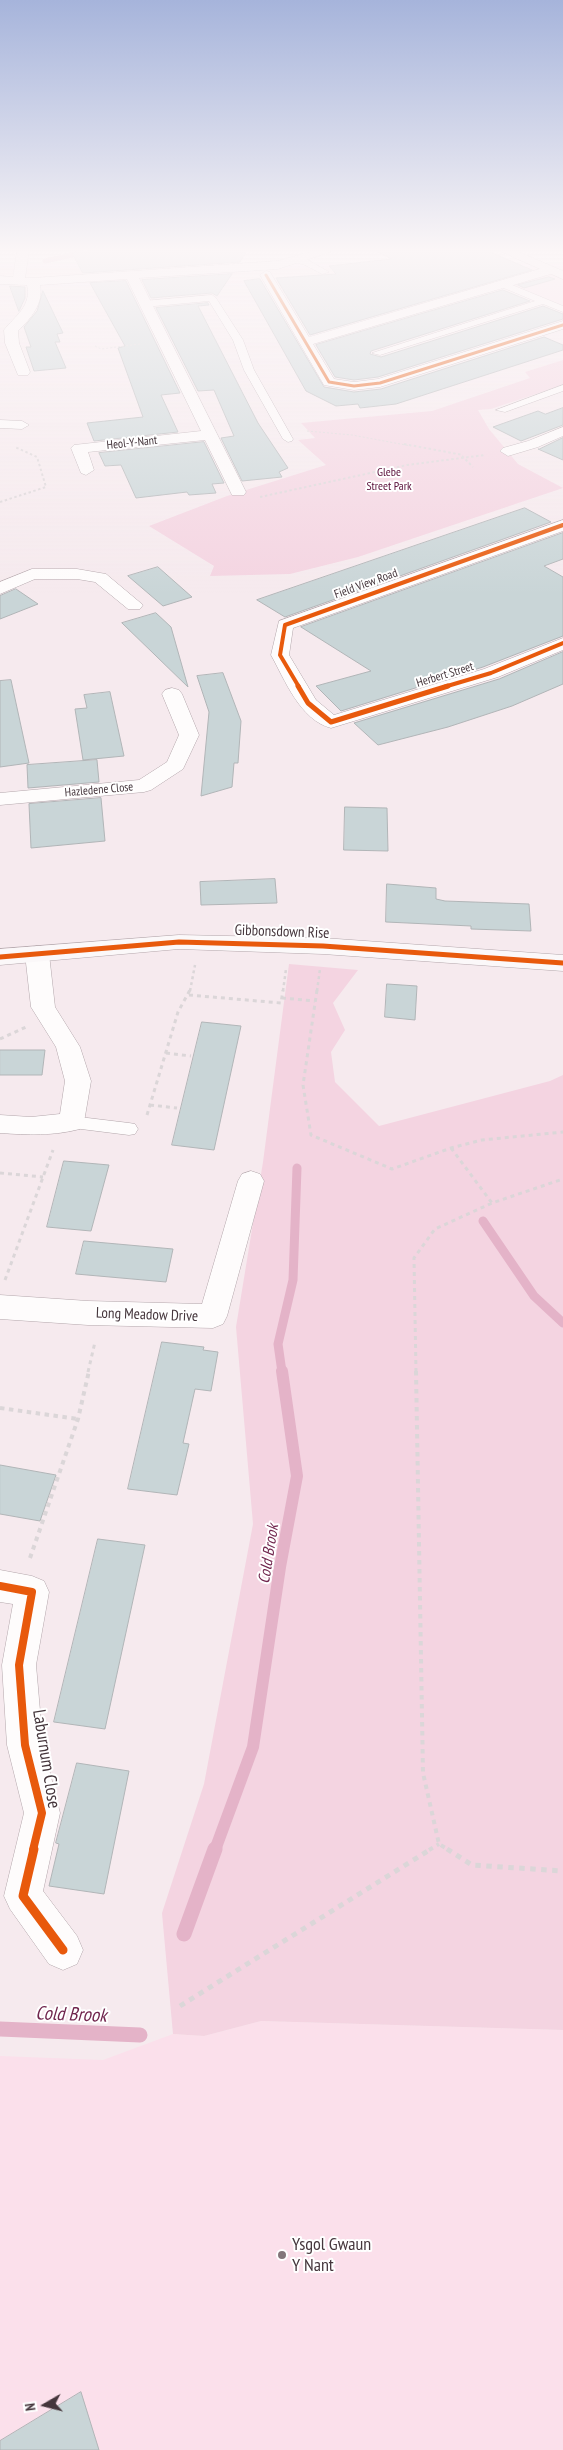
<!DOCTYPE html>
<style>
body{margin:0}
#map{position:relative;width:563px;height:2450px;overflow:hidden;background:#f6eaee;font-family:"PT Sans Narrow",sans-serif}
canvas{display:block}
.north{position:absolute;left:20px;top:2380px;width:50px;height:50px;-webkit-text-stroke:4px #fff;paint-order:stroke;rotate:262deg;font-size:14px;font-weight:700;line-height:20px;text-align:center;color:#45363c}
.north::after{content:'';display:block;margin:auto;width:18px;height:22px;background:#45363c;clip-path:polygon(50% 0,100% 100%,50% 72%,0 100%)}
</style>
<div id="map">
<canvas width="563" height="2450"></canvas>
<div class="north">N</div>
</div>
<script>
const context = document.querySelector('canvas').getContext('2d');
context.lineJoin = 'round';
function fillPath(path, color) { context.fillStyle = color; context.fill(path, 'evenodd'); }
function trace(path, color, width, dash) { context.strokeStyle = color; context.lineWidth = width; context.lineCap = dash ? 'butt' : 'round'; context.setLineDash(dash || []); context.stroke(path); }
function drawText(font, color, halo, rows, align = 'center') {
  context.font = font + ' "PT Sans Narrow",sans-serif'; context.lineWidth = 4; context.setLineDash([]); context.textBaseline = 'middle'; context.strokeStyle = halo; context.fillStyle = color; for (const [text, x, y, turn = 0] of rows) {
    context.save(); context.translate(x, y); context.rotate((+turn || 0) * Math.PI / 180); context.textAlign = isNaN(turn) ? turn : align; if (halo) context.strokeText(text, 0, 0); context.fillText(text, 0, 0); context.restore();
  }
}
const built = new Path2D(`
 M545,275H555L563,278V307L510,286Z
 M261,2021L563,2030V2450H0V2056L103,2060L173,2034L204,2036Z`);
const green = new Path2D(`
 M563,360V385L491,409L478,410L489,429L518,464L563,488L358,557L290,574L210,576L214,566L149,526L227,496L326,465L298,440L315,438L301,423L432,411L530,378L525,372Z
 M289,964L358,970L333,1003L345,1030L331,1052L335,1082L379,1126L550,1081L563,1075V2030L261,2021L204,2036L173,2034L162,1913L204,1784L253,1524L236,1327L263,1162Z`);
const streamFar3 = new Path2D(`
 M45,261L86,252`);
const streamFar2 = new Path2D(`
 M483,1221L534,1296L563,1323
 M282,1372L278,1344L293,1280L297,1168`);
const streamFar1 = new Path2D(`
 M215,1850L253,1747L280,1567L297,1476L282,1371`);
const stream = new Path2D(`
 M184,1934L215,1849
 M0,2029L140,2035`);
const building = new Path2D(`
 M72,252H246L240,262L83,273Z
 M379,252H490L532,270L310,335L276,278L336,274L329,266L391,259Z
 M232,274L217,296L212,293L151,298L142,280Z
 M549,277L555,279L524,288L518,285Z
 M260,279L324,387L354,392L381,389L544,337L563,345V350L396,404L360,408L358,404L336,406L306,391L244,281Z
 M126,281L180,393L161,395L178,432L94,441L87,423L143,417L118,348L125,346L90,283Z
 M10,286L25,287V298L19,311Z
 M503,290L530,301L371,351L370,354L381,357L543,306L563,314V319L378,377L354,380L335,377L316,345Z
 M43,291L63,333L57,334L60,342H55L66,368L34,371L26,347H31L24,327L37,311Z
 M208,303L209,305L198,306L258,423L288,468L279,472L282,477L242,481L221,438L234,436L214,390L198,391L156,308Z
 M563,408V425L521,441L493,427L538,411L545,414Z
 M563,438V460L538,449H539Z
 M204,442L224,483L212,484L216,493L189,495L187,492L136,498L121,465L105,466L99,453Z
 M525,508L551,522L285,617L257,600Z
 M563,533V559L544,566L563,577V636L483,667L341,711L316,686L371,671L301,627Z
 M158,567L192,597L163,606L128,576Z
 M16,589L38,604L0,619V596Z
 M156,613L171,627L188,687L122,623Z
 M563,652V684L512,706L448,727L378,745L354,723L499,679Z
 M223,673L241,721L238,763H234L232,787L201,796L209,712L197,676Z
 M11,680L29,763L0,767V681Z
 M110,692L124,756L83,760L75,709L87,708L84,695Z
 M97,760L99,782L28,788L27,765Z
 M101,798L105,841L31,848L29,804Z
 M345,807L387,808L388,851L344,850Z
 M275,879L277,903L201,905L200,882Z
 M387,884L436,888V899L445,901L529,904L531,931L471,929V926L386,922Z
 M387,984L417,986L415,1020L385,1017Z
 M202,1022L241,1026L214,1150L172,1145Z
 M0,1050H45L42,1075H0Z
 M64,1161L109,1165L91,1231L47,1227Z
 M84,1241L173,1249L166,1282L76,1274Z
 M162,1342L204,1347L203,1350L218,1352L211,1391L195,1389L183,1443L189,1444L177,1495L128,1489Z
 M0,1465L56,1475L40,1521L0,1514Z
 M98,1539L145,1545L105,1729L54,1722Z
 M77,1763L129,1771L104,1894L49,1886L59,1844L56,1843Z
 M81,2392L99,2450H0V2441Z`);
const pathFar5 = new Path2D(`
 M95,346L101,349L140,344
 M307,431L352,435L411,446`);
const pathFar4 = new Path2D(`
 M404,444L463,455
 M462,456L473,467
 M260,497L407,465L485,455
 M0,502L46,487L37,457L15,447`);
const pathFar3 = new Path2D(`
 M190,991L195,965
 M283,991L286,969
 M317,991L320,969`);
const pathFar2 = new Path2D(`
 M317,990L303,1085L311,1135L392,1169L451,1148L482,1140L563,1132
 M189,995L281,1003L283,990
 M282,998L315,1001
 M0,1039L26,1027
 M166,1053L191,1056
 M150,1105L177,1108
 M147,1115L178,1012L190,990
 M451,1148L492,1203
 M0,1173L43,1177
 M5,1280L53,1150
 M88,1372L95,1342
 M416,1372L414,1258L435,1229L492,1203L563,1179`);
const pathFar1 = new Path2D(`
 M416,1371L423,1773L439,1844L449,1850
 M0,1408L78,1419
 M30,1558L78,1419L89,1371
 M429,1850L439,1844`);
const path = new Path2D(`
 M447,1849L472,1865L563,1871
 M180,2006L431,1849`);
const lane = new Path2D(`
 M294,259L308,260L329,272L322,274L303,264L294,263Z
 M499,282H505L563,306V312L543,304L380,355L372,353L535,301L499,286Z
 M212,295L216,298L243,340L254,370L293,439L292,441L288,442L283,439L244,370L233,340L209,301L144,307L140,304L144,301Z
 M563,385V391L505,412L496,410Z
 M71,1116L129,1123L135,1124L138,1129L135,1134L129,1135L65,1127L62,1122L65,1117Z`);
const street = new Path2D(`
 M17,252H29L25,278H33L277,261L310,252H331L278,269L139,278L246,492L244,495H232L205,440L88,452L94,470L86,475L81,473L71,448L74,445L201,431L127,279L40,285C44,304 30,319 18,331L19,343L30,372L28,375H18L5,343L4,330C15,316 32,306 27,285L0,284V276L13,277Z
 M550,266L556,270L554,273L313,344L334,379L354,382L378,379L563,321V329L380,387L354,390L324,385L260,275L266,271L270,272L309,337Z
 M0,420L22,421L29,425L22,429L0,428Z
 M563,427V436L538,447L508,456L500,451L503,448L528,441Z
 M563,520V531L293,628L289,655L316,700L334,715L484,669L563,638V650L498,677L331,728C300,720 285,680 271,655L279,621Z
 M32,569H77L106,574L143,605L140,609H128L95,582L77,579H35L0,594V582Z
 M172,688L179,690L182,694L199,735L183,769L151,790L144,792L0,805V793L139,780L167,762L179,735L162,694L165,690Z
 M37,946L45,949L49,954L55,1007L80,1047L91,1081L84,1122L80,1129C54,1136 27,1135 0,1133V1115L31,1117L60,1114L65,1081L56,1047L31,1007L25,954L29,949Z
 M251,1171L260,1174L264,1181L227,1316L223,1324L213,1328L88,1325L0,1319V1295L88,1301L202,1304L238,1181L242,1174Z
 M0,1570L32,1576L44,1581L49,1592L36,1665L43,1745L60,1813L43,1891L77,1936L83,1950L77,1964L63,1970L49,1964L10,1909L4,1896L24,1813L7,1745L2,1665L13,1604L0,1602Z`);
const secondary = new Path2D(`
 M502,252H519L563,271V279Z
 M179,935L323,938L563,955V971L323,954L179,949L0,965V949Z`);
const cyclewayFar4 = new Path2D(`
 M266,275L329,382L354,386L380,383L563,325`);
const cyclewayFar3 = new Path2D(`
 M299,687L280,655L285,625L563,525
 M444,687L491,673L563,643`);
const cyclewayFar2 = new Path2D(`
 M298,686L308,703L331,722L448,686
 M0,957L179,942L323,946L563,963`);
const cyclewayFar1 = new Path2D(`
 M0,1586L32,1592L19,1665L25,1745L42,1813L33,1850`);
const cycleway = new Path2D(`
 M34,1849L23,1896L63,1950`);
const markers = [
 [282,2255,5,"#83757a"]
];
const farStreetnames = [
 ["Heol-Y-Nant",132,443,-6],
 ["Field View Road",366,584,-20],
 ["Herbert Street",445,675,-17],
 ["Hazledene Close",99,790,-5]
];
const farParknames = [
 ["Glebe",389,473],
 ["Street Park",389,487]
];
const streetNames = [
 ["Gibbonsdown Rise",282,932,2],
 ["Long Meadow Drive",147,1315,2]
];
const waterNames = [
 ["Cold Brook",269,1554,-81]
];
const nearStreetnames = [
 ["Laburnum Close",46,1759,81]
];
const nearPoinames = [
 ["Ysgol Gwaun",292,2245],
 ["Y Nant",292,2266]
];
const nearWaternames = [
 ["Cold Brook",71,2015,2]
];
fillPath(built, '#fbe0eb');
fillPath(green, '#f4d4e1');
trace(streamFar3, '#e4b3c8', 5);
trace(streamFar2, '#e4b3c8', 9);
trace(streamFar1, '#e4b3c8', 12);
trace(stream, '#e4b3c8', 15);
fillPath(building, '#c9d5d7');
trace(building, '#b1b5b7', 1);
trace(lane, '#b3a6ab', 1);
trace(street, '#b3a6ab', 1);
trace(secondary, '#b3a6ab', 1);
trace(pathFar5, '#dbd6d8', 1, [2, 2]);
trace(pathFar4, '#dbd6d8', 2, [2.5, 2.5]);
trace(pathFar3, '#dbd6d8', 2.5, [3, 3]);
trace(pathFar2, '#dbd6d8', 3, [4, 4]);
trace(pathFar1, '#dbd6d8', 4, [4.5, 4.5]);
trace(path, '#dbd6d8', 5, [5.5, 5.5]);
fillPath(lane, '#fefcfc');
fillPath(street, '#fefcfc');
fillPath(secondary, '#fbf8f9');
trace(cyclewayFar4, '#e8590c', 3);
trace(cyclewayFar3, '#e8590c', 4);
trace(cyclewayFar2, '#e8590c', 5);
trace(cyclewayFar1, '#e8590c', 8);
trace(cycleway, '#e8590c', 9);
const sky = context.createLinearGradient(0, 0, 0, 595);
sky.addColorStop(0, '#a6b4db');
sky.addColorStop(0.42, '#fbf6f7');
sky.addColorStop(1, '#fbf6f700');
context.fillStyle = sky;
context.fillRect(0, 0, 563, 595);
for (const [x, y, r, color] of markers) { const dot = new Path2D(); dot.arc(x, y, r, 0, 2 * Math.PI); context.fillStyle = color; context.fill(dot); trace(dot, '#fff', 2); }
drawText('12px', '#45363c', '#fff', farStreetnames);
drawText('12px', '#590e39', '#fff', farParknames);
drawText('15px', '#45363c', '#fff', streetNames);
drawText('italic 16px', '#70254d', '#fff', waterNames);
drawText('18px', '#45363c', '#fff', nearStreetnames);
drawText('18px', '#45363c', '#fff', nearPoinames, 'left');
drawText('italic 19px', '#70254d', '#fff', nearWaternames);
</script>
